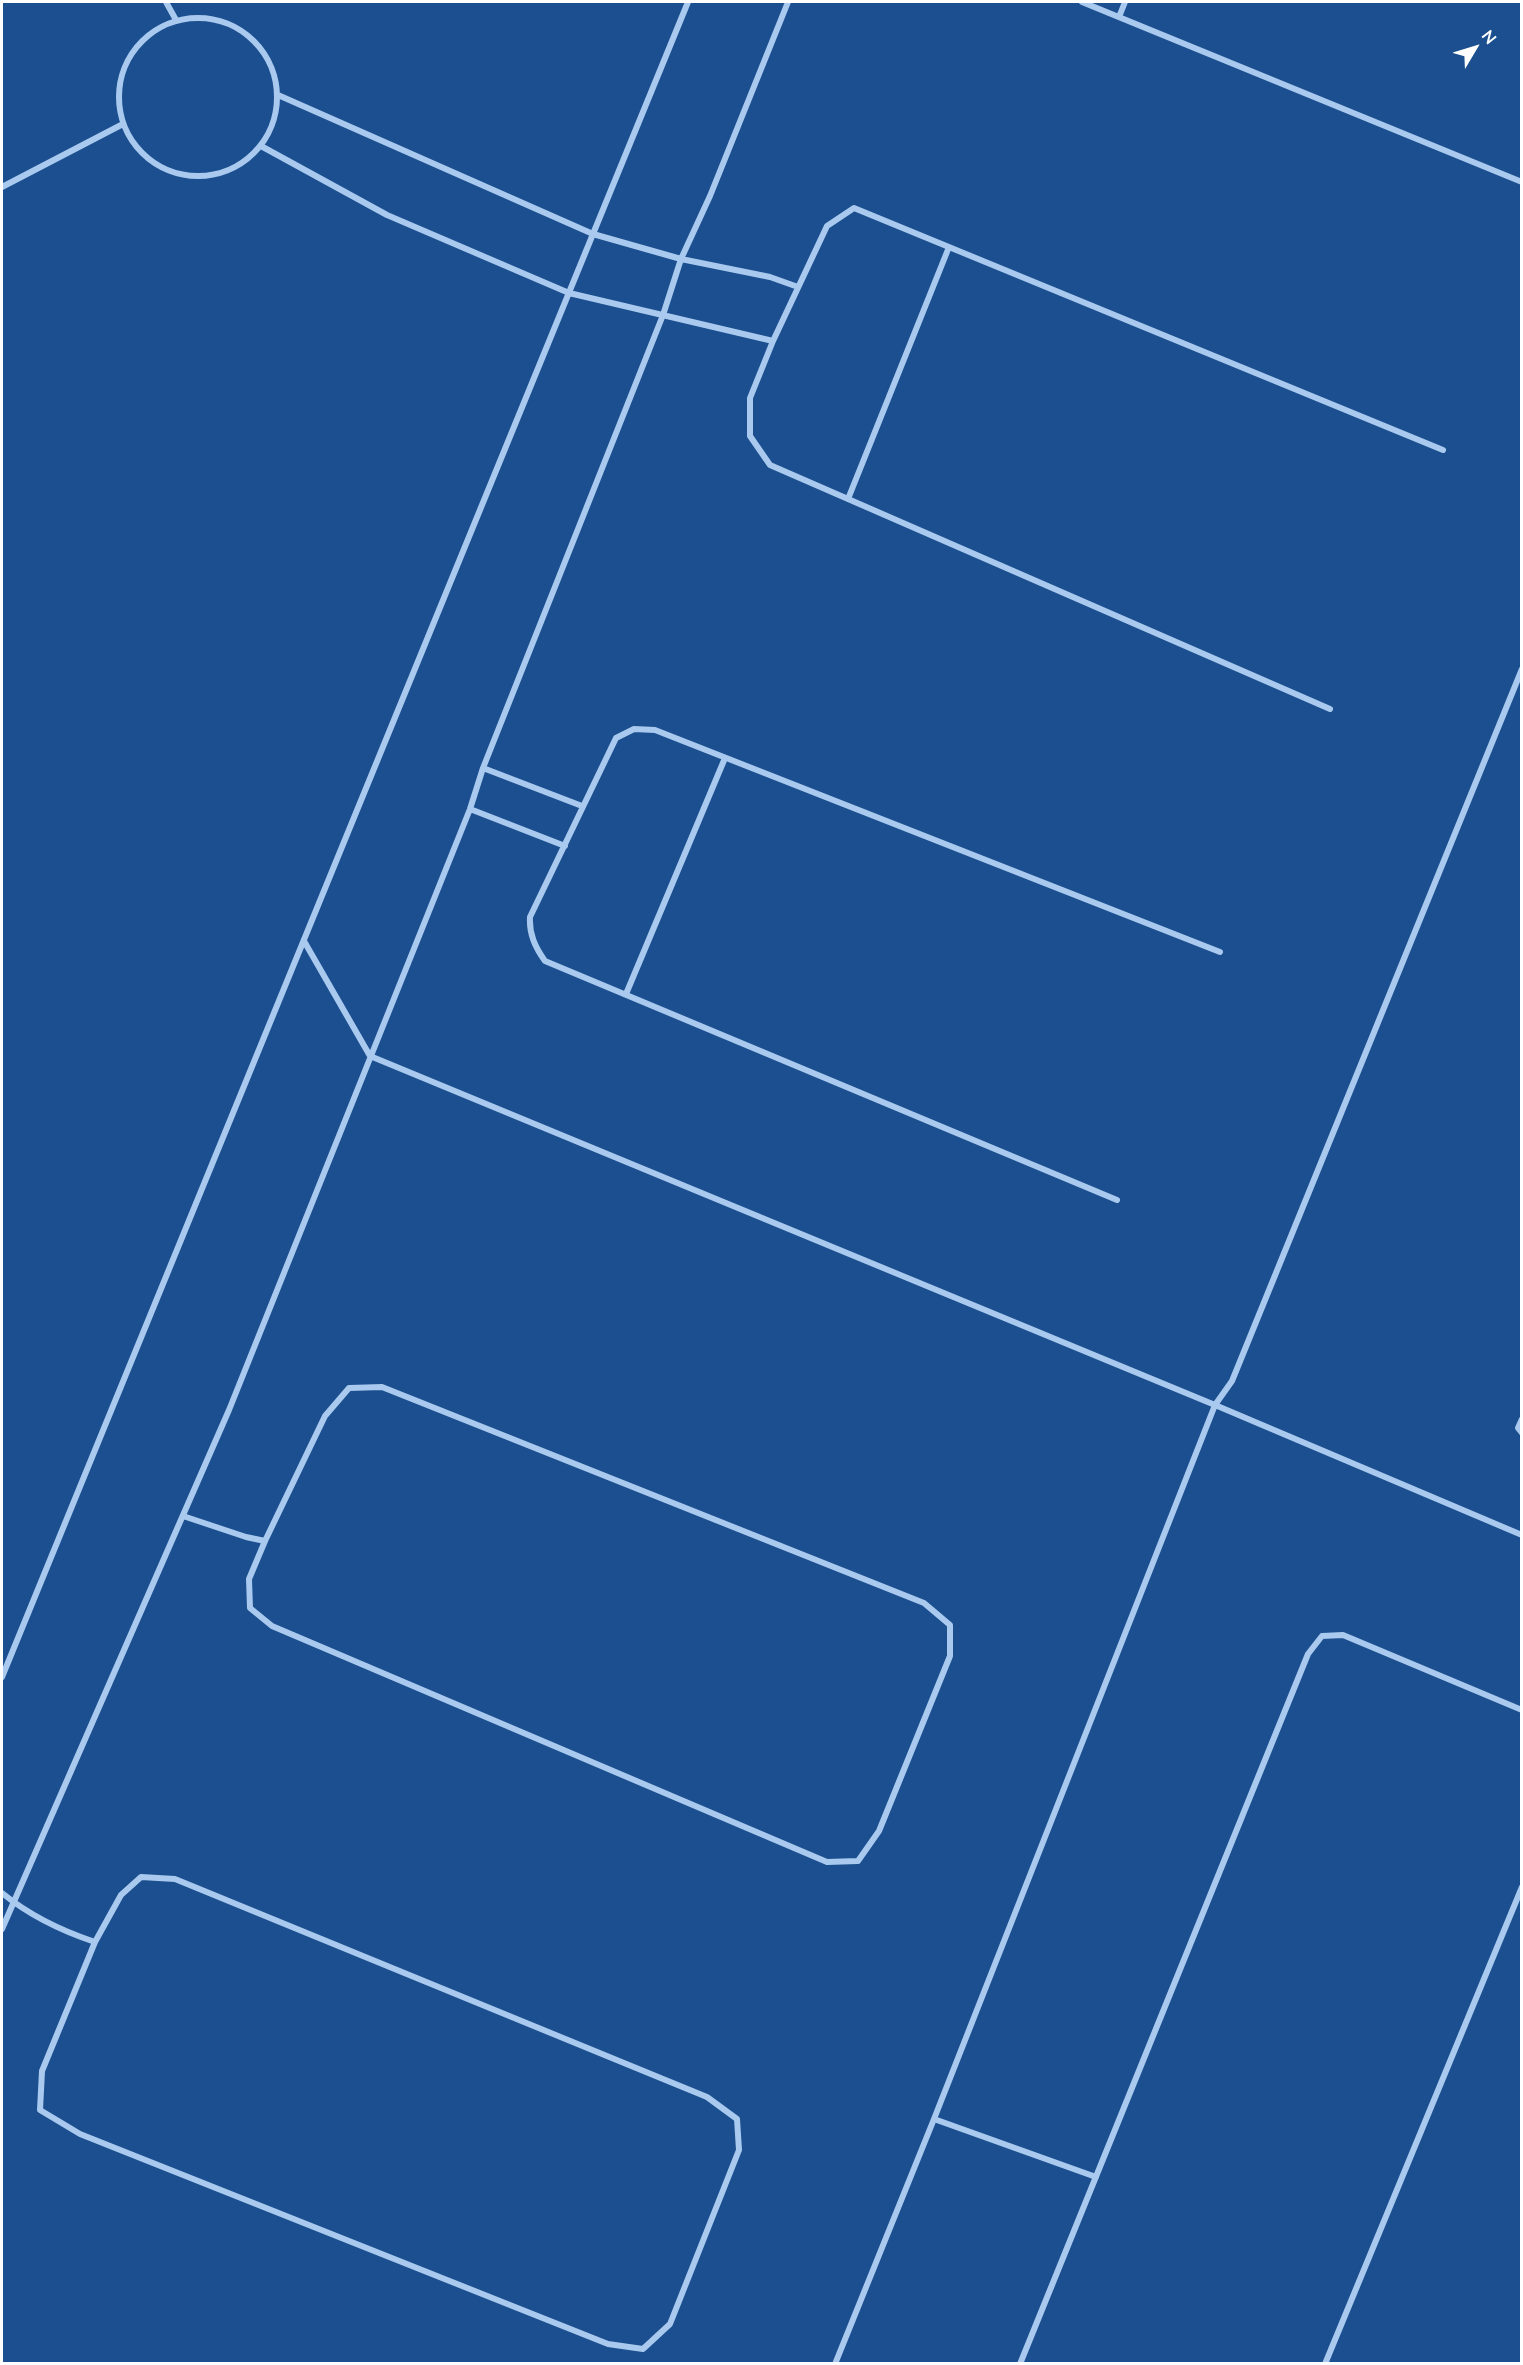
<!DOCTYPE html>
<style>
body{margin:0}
#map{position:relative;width:1523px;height:2365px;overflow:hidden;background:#1b4f8f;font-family:Lato,sans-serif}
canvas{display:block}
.frame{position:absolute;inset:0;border:3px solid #fff;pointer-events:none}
.north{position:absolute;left:1445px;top:18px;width:60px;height:60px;-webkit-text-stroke:4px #1b4f8f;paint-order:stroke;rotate:52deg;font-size:16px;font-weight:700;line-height:24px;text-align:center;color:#fff}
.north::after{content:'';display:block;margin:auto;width:21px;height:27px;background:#fff;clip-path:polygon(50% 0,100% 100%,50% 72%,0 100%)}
</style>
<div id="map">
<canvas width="1523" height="2365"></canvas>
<div class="frame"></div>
<div class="north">N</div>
</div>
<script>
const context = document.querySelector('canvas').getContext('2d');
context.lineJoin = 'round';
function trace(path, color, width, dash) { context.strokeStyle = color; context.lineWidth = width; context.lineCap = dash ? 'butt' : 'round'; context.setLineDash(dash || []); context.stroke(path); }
const street = new Path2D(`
 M166,2L176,20
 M1082,2L1522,182
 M1119,17L1125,2
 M119 97a79 79 0 1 1 158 0a79 79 0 1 1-158 0Z
 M278,95L593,234L681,259L770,277L798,287
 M261,146L387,215L569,293L773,341
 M2,187L123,124
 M848,499L949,247
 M1330,709L770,465L750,436V398L773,341L827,226L854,208L1443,450
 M483,768L582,806
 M470,809L565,846
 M304,941L370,1056L1215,1405L1522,1535
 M626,994L725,758
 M1117,1200L545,961C535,947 529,934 530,917L616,738L634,729L655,730L1220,952
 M382,1387L924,1603L950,1625V1656L879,1831L858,1861L827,1862L272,1626L250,1608L249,1579L265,1541L325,1416L349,1388Z
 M1522,1419L1518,1428L1522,1433
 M183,1516L246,1537L265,1541
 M2,1677L688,2
 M141,1877L175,1879L707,2097L737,2119L739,2150L670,2324L643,2349L608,2344L80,2134L40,2110L42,2071L95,1942L121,1895Z
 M2,1893C29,1915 62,1931 95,1942
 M2,1929L229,1410L470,809L483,768L663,315L681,259L710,196L788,2
 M934,2119L1096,2177
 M835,2364L934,2119L1215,1405L1232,1381L1522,669
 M1020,2364L1308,1654L1322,1636L1343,1635L1522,1710
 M1325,2364L1522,1887`);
trace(street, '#a9c9ee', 6);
</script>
